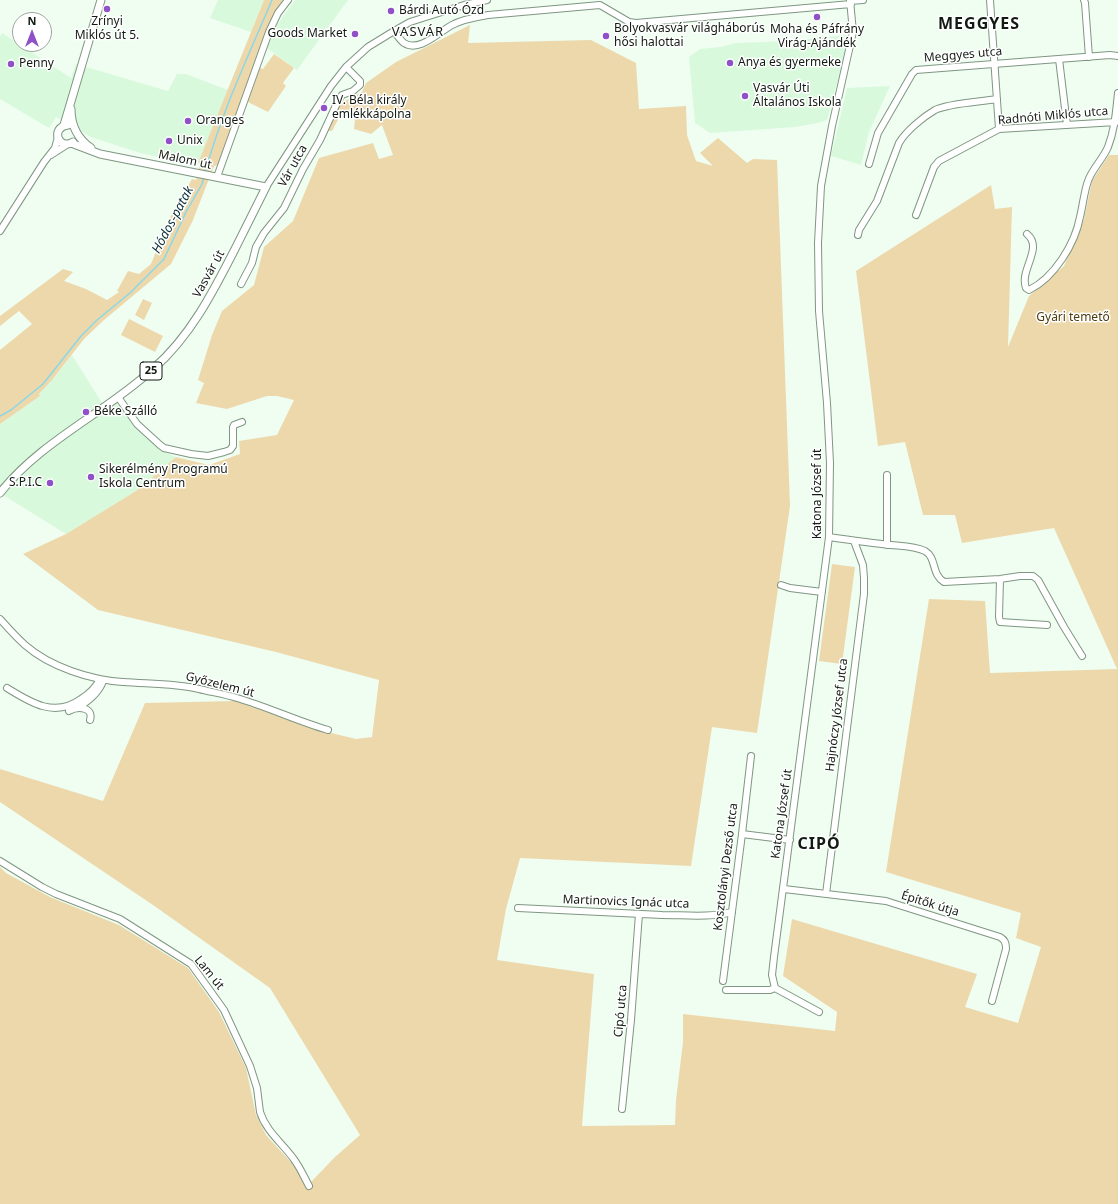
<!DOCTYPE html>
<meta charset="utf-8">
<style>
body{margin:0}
#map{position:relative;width:1118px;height:1204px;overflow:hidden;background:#effef1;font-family:"Noto Sans",sans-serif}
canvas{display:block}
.north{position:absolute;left:12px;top:12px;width:40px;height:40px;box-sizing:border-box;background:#fff;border:1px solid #a0a4a1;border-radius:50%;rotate:0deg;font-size:11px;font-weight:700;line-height:16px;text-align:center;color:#121b13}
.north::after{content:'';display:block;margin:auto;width:14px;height:18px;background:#9051c7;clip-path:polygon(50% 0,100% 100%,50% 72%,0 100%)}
</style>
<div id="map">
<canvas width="1118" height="1204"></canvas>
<div class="north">N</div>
</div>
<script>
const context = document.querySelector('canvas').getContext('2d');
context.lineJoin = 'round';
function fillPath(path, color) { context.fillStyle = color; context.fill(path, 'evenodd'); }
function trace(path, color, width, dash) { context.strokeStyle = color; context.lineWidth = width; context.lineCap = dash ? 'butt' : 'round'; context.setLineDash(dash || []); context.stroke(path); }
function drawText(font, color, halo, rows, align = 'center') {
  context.font = font + ' "Noto Sans",sans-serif'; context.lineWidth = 3; context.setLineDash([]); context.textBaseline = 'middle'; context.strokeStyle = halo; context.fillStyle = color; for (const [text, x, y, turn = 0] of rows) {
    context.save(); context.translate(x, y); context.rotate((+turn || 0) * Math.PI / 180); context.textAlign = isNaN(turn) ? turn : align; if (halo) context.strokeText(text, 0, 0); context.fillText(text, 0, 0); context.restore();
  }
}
const built = new Path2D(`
 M218,0H264L251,32L210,18Z
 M295,0H348L297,70L267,48L271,36L283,16Z
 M2,33L71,78L76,64L168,91L177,74H186L228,90L198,163H186L140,153L91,137L56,117L49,128L0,99V36Z
 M848,35L846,50L827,120L818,123L795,127L710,133L695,123L689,57L700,49L720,47L736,43L789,41Z
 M890,86L869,132L861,165L831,156L847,88Z
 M72,355L102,403L112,397L134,426L160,450L176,457L136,491L66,534L0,493V424L40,396L38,395L52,380Z`);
const green = new Path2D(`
 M264,0H284L276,10L264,36L218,165L214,166L193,220L171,264L104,320L84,339L52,380L39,394L40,396L0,424V350L32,324L19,311L0,326V316L63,269L73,272L64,281L86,289L107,300L119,292L117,291L128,271L139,274L151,264L155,254L174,223L168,221L192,179L196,180L200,164L198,163Z
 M470,25L468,43L591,40L636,63L639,109L686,106L687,135L696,161L713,166L700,153L718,138L747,163L753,159L777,160L790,506L757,733L712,727L691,866L520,858L506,909L497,960L594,974L582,1126L675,1125L676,1100L683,1042V1014L835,1031L837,1012L783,976L792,919L977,974L965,1007L1018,1023L1041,947L1016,938L1021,913L886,872L929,599L985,601L990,673L1117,669L1054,528L962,543L955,515H923L905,442L878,446L856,271L991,185L995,209L1012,207L1008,347L1029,296L1064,266L1084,219L1092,181L1109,155H1118V1204H0V867L6,873L50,897L119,925L188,968L219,1012L246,1068L256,1115L266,1135L310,1183L335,1157L360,1135L270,988L153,905L0,802V769L103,801L145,703L235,701L323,731L356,739L372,737L379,680L276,652L98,610L23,554L66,534L136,491L176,457L209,465L240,454L239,441L277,435L294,400L277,396H267L227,409L196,403L204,383L198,380L212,335L222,311L254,285L264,247L293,221L319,158L373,143L379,159L393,155L382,125L371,134L354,129L355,118L345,113L340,116L332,131H327L341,103L362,92L366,83L396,62Z
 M274,54L294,68L283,83L286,86L268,112L248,102L260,68L263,69Z
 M143,299L152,303L144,320L135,315Z
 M129,319L163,336L155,352L121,335Z
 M832,564L855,567L842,664L819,661Z`);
const stream = new Path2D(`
 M205,173C221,113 248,57 272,0
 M0,416L11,410L43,384L81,336L97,320L130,293L164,259L186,212L202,184L204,177`);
const minor = new Path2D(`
 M990,0L999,129
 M1084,0L1085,3L1089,57
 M850,1L863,0
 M394,31C397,35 400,40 404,43C419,53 439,32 452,25C463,19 476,17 488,15L600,5L629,22L636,23L851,4
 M1059,59L1067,125
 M51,155L68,144
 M869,164L878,133L912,74L916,70L1110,55L1118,56
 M217,177L269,32L278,13L288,0
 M266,187L331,86L346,67L368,47L394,31L410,22L464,5L487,0
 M916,215L934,167L939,161L999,129L1116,122
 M0,231L44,162L55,148L58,137
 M1027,234C1044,248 1019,270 1026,288L1029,290C1054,278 1075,244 1080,217C1083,205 1084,192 1088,181C1092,169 1103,159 1108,147C1115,129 1116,111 1118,93
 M858,235L859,230L877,201L899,143C906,131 923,117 935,110C949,103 980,102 997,99
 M241,284L252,263L256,247L264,233L284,208L303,169L320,140L338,101L342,95L353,91L360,85V81L346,67
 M118,397L137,424L160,445L164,448L191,454L208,456L224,452L230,450L233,446V427L234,425L242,422
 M887,475V545
 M829,537C850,540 871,543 891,545C902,546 915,546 925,551C937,558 931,574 944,582L1000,579L1020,576H1033L1038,580L1064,627L1082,656
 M1000,579L999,617L1000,622L1047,625
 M781,585L790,588L822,592
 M0,619C8,628 16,637 25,645C50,667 91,680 123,682C148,684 174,683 199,689C211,692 224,694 237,698C268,707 297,721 328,730
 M7,688C31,703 55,718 81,699C89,694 96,687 100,679
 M78,708C88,701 99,693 103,681
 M69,711C78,706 94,707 90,720
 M742,834L790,840
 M0,861L42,887L56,894L120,919L191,964L224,1010L250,1066L257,1088L260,1112C266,1131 282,1143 293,1158C300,1167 304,1177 309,1186
 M784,889L886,901L1000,937C1005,940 1006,943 1006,949L992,1001
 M826,894L864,594V578L863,565L854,541
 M518,908C566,910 614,913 662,915C685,915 709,918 732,912
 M723,981L742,834L751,756
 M775,988L772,975L774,957L829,537L830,463L827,403L819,311L818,243L821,186L832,126L853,32L850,0
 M726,990H770L775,988L819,1012
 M622,1109L631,1020L639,914`);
const major = new Path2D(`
 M71,109C71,125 78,139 91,148
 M64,125L101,0
 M68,125C50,127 58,151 73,142
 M0,493C41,441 105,413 153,369C191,336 214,290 236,247C246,227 256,207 266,187L100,154L71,143`);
const markers = [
 [107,9,4,"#9051c7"],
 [391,11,4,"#9051c7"],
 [817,17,4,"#9051c7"],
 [355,34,4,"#9051c7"],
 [606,36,4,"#9051c7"],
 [730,63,4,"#9051c7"],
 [11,64,4,"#9051c7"],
 [745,96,4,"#9051c7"],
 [324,108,4,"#9051c7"],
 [188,121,4,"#9051c7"],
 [169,141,4,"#9051c7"],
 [86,412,4,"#9051c7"],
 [91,477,4,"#9051c7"],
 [50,483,4,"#9051c7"]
];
const shields = [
 [151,371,22]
];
const shieldNames = [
 ["25",151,371]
];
const poiNames = [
 ["Bárdi Autó Ózd",399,11],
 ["Zrínyi",107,22,"center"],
 ["Miklós út 5.",107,36,"center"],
 ["Bolyokvasvár világháborús",614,29],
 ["hősi halottai",614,43],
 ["Moha és Páfrány",817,30,"center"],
 ["Virág-Ajándék",817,44,"center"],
 ["Goods Market",347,34,"right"],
 ["Anya és gyermeke",738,63],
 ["Penny",19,64],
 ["Vasvár Úti",753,89],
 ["Általános Iskola",753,103],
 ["IV. Béla király",332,101],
 ["emlékkápolna",332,115],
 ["Oranges",196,121],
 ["Unix",177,141],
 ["Béke Szálló",94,412],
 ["Sikerélmény Programú",99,470],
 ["Iskola Centrum",99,484],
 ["S.P.I.C",42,483,"right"]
];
const streetNames = [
 ["Meggyes utca",963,55,-5],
 ["Radnóti Miklós utca",1053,116,-5],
 ["Malom út",185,160,12],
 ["Vár utca",293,166,-61],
 ["Vasvár út",209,274,-61],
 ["Katona József út",818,494,-90],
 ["Győzelem út",220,685,14],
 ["Hajnóczy József utca",837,715,-83],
 ["Katona József út",782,814,-82],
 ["Kosztolányi Dezső utca",726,867,-83],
 ["Martinovics Ignác utca",626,902,2],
 ["Építők útja",930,904,17],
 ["Lam út",209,973,51],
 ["Cipó utca",621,1011,-85]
];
const parkNames = [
 ["Gyári temető",1073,318]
];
const neighbourhoodNames = [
 ["VASVÁR",418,32]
];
const waterNames = [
 ["Hódos-patak",173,220,-62]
];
const districtNames = [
 ["MEGGYES",979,24],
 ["CIPÓ",819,844]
];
fillPath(built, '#d9f9dd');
fillPath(green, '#edd8ac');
trace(stream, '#8ad7e6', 1.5);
trace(minor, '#7f9682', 8);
trace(major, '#7f9682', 9);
trace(minor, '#fff', 6);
trace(major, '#fff', 7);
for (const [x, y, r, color] of markers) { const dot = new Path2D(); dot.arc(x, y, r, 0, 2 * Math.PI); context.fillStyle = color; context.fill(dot); trace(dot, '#fff', 1.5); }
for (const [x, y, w] of shields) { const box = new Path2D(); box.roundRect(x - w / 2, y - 9, w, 18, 3); context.fillStyle = '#fff'; context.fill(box); trace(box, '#121b13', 1); }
drawText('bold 11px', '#121b13', null, shieldNames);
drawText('12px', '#121b13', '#fff', poiNames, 'left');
drawText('12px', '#121b13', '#fff', streetNames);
drawText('12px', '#4d3b0e', '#fff', parkNames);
context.letterSpacing = '1px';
drawText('13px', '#121b13', '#fff', neighbourhoodNames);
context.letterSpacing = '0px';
drawText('italic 13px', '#093037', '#fff', waterNames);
context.letterSpacing = '1px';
drawText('bold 16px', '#121b13', '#fff', districtNames);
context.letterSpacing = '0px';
</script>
